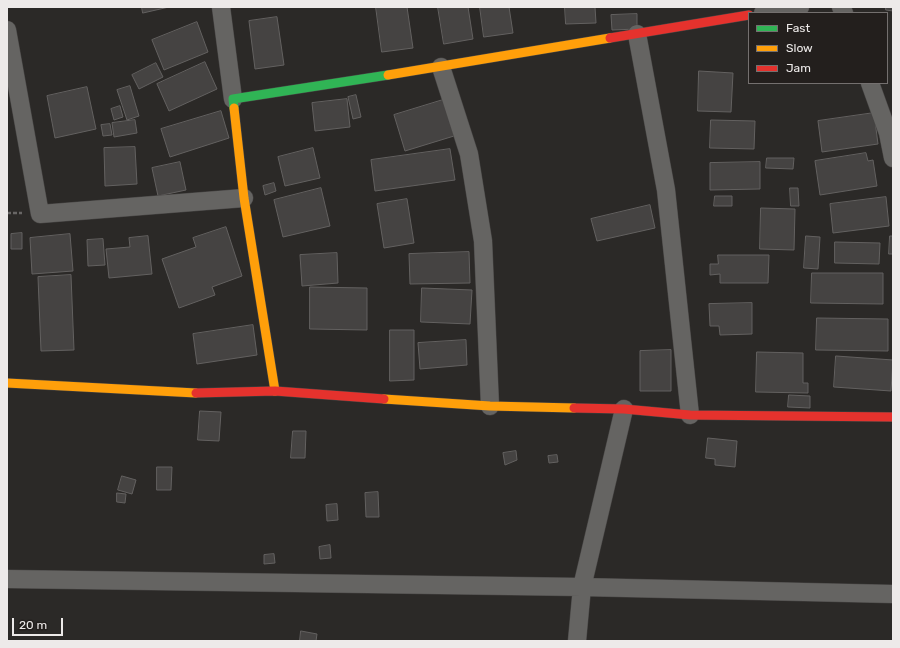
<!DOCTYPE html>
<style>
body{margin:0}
#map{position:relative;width:900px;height:648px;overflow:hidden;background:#2b2927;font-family:Rubik,sans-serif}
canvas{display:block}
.frame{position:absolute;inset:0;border:8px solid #edeae9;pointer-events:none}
.legend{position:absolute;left:748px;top:12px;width:140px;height:72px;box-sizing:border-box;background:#231f1d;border:1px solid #74706f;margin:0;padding:5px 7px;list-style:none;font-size:12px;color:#edeae9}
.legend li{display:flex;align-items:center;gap:8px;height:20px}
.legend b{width:20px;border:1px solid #74706f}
.scale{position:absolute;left:12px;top:618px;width:51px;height:18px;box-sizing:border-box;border:2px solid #edeae9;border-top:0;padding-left:5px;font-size:12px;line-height:14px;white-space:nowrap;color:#edeae9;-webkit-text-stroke:3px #231f1d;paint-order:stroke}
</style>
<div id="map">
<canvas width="900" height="648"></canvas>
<div class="frame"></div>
<ul class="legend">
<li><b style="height:5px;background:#30b455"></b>Fast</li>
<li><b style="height:5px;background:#ff9f0a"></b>Slow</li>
<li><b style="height:5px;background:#e5322d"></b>Jam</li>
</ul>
<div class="scale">20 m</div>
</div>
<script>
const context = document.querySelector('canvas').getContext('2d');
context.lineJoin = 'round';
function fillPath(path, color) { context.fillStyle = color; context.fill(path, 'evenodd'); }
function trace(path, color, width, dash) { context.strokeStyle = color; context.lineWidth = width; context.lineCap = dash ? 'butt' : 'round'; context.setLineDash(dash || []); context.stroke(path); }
const building = new Path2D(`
 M142,7H169L143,13Z
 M376,7H407L413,48L382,52Z
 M438,7H468L473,39L444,44Z
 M480,7H509L513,33L484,37Z
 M565,7H595L596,23L566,24Z
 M886,7H893V11L886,10Z
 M637,14V29L612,30L611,15Z
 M277,17L284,65L255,69L249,21Z
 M197,22L208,52L164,70L152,40Z
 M205,62L217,89L169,111L157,84Z
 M156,63L163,77L139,89L132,75Z
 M699,71L733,73L731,112L698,111Z
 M130,86L139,116L127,120L117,90Z
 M87,87L96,129L55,138L47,96Z
 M356,95L361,117L353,119L348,97Z
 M347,99L350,127L315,131L312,103Z
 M443,100L454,136L405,151L394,115Z
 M120,106L123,117L114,120L111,109Z
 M221,111L229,138L170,157L161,129Z
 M874,113L878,144L822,152L818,121Z
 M135,120L137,133L114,137L112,123Z
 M711,120L755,121L754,149L710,148Z
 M110,124L112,135L103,136L101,125Z
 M135,147L137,184L105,186L104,148Z
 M313,148L320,178L285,186L278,157Z
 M450,149L455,180L375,191L371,160Z
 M866,153L868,161L873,160L877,186L820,195L815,161Z
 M767,158H794L793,169L766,168Z
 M180,162L186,190L158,196L152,168Z
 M760,162V189L710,190V163Z
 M274,183L276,191L265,195L263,186Z
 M321,188L330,226L283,237L274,200Z
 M790,188H798L799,206H791Z
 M715,196H732V206H714Z
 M886,197L889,226L833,233L830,204Z
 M407,199L414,243L384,248L377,204Z
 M650,205L655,228L597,241L591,219Z
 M761,208L795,209L794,250L760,249Z
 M226,227L242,276L212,287L215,295L179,308L162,259L196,247L193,238Z
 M22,233V249H11V234Z
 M70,234L73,271L32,274L30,238Z
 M148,236L152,274L109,278L106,249L130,247L129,238Z
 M806,236L820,237L818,269L804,268Z
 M890,236H893V254H889Z
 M103,239L105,265L88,266L87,240Z
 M835,242L880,243L879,264L835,263Z
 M469,252L470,283L410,284L409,254Z
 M337,253L338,283L302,286L300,255Z
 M718,255H769L768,283H720V274L710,275V264H718Z
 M812,273H883V304L811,303Z
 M71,275L74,350L41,351L38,277Z
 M310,287L367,288V330L310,329Z
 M422,288L472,290L470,324L421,322Z
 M752,303V334L720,335L719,326H710L709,304Z
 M817,318L888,319V351L816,350Z
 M253,325L257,355L197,364L193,334Z
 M390,330H414V380L390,381Z
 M466,340L467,365L420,369L418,343Z
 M671,350V391H640V351Z
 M757,352L803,353V383H808V393L756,392Z
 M836,356L893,360L891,391L834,387Z
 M789,395L810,396V408L788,407Z
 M200,411L221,412L219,441L198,440Z
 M293,431H306L305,458H291Z
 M708,438L737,441L735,467L715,465V459L706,458Z
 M516,451L517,460L505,465L503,453Z
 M557,455L558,462L549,463L548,456Z
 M157,467H172L171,490H157Z
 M122,476L136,480L132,494L118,490Z
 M378,492L379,517H366L365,493Z
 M117,493L126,494L125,503L117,502Z
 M337,504L338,520L327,521L326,505Z
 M330,545L331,558L320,559L319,547Z
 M274,554L275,563L264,564V555Z
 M301,631L317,634L316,641H300Z`);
const path = new Path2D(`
 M7,213H22`);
const street = new Path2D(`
 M221,7L233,99
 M841,7L844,13
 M763,13L800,7
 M7,30L40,214L244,198
 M637,34L666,190L690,415
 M441,67L469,154L483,241L490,406
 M870,83L888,133L893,158
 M7,579L582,587L624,409
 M577,641L582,587L893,594`);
const fast = new Path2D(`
 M234,108L233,99L388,75`);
const slow = new Path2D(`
 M388,75L610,38
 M234,108L244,198L275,391
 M7,383L196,393
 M384,399L490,406L574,408`);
const jam = new Path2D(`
 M610,38L749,15
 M196,393L275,391L384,399
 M574,408L624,409L690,415L893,417`);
fillPath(building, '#454342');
trace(building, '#636160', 1);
trace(street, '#474544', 19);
trace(fast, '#474544', 10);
trace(slow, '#474544', 10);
trace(jam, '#474544', 10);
trace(path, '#686665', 2.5, [4, 2]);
trace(street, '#656462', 18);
trace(fast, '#30b455', 9);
trace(slow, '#ff9f0a', 9);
trace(jam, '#e5322d', 9);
</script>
